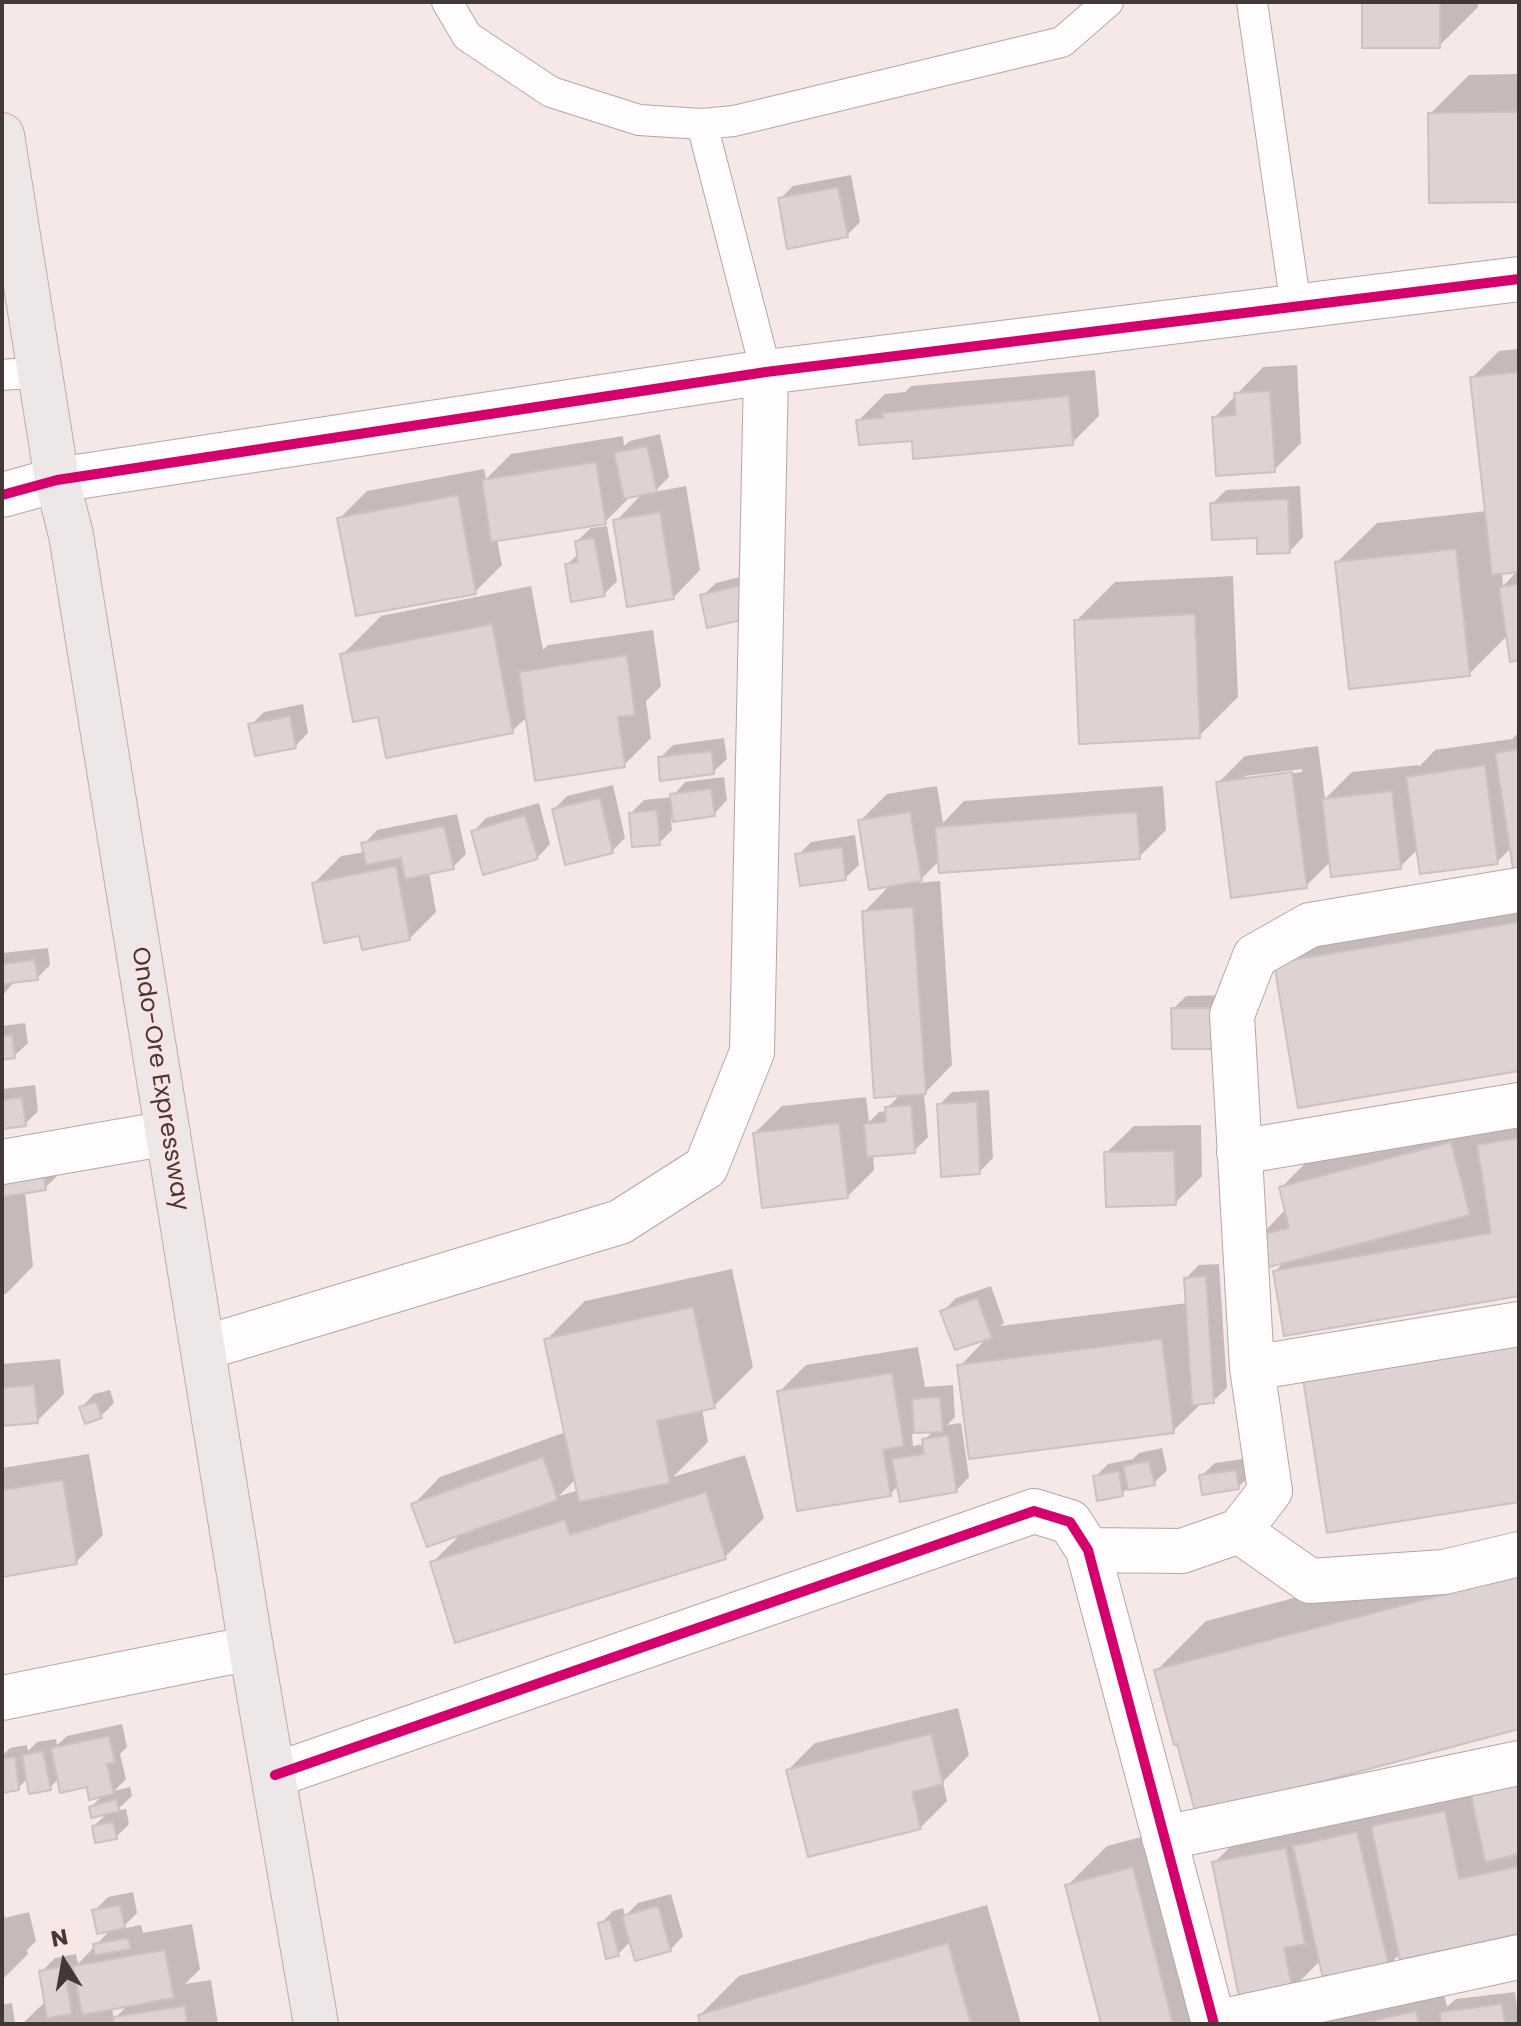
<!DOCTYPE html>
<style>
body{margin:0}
#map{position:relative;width:1521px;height:2026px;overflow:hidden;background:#f7e8e8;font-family:Poppins,sans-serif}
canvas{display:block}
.frame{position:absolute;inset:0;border:4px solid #433838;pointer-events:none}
.north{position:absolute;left:24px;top:1922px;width:80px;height:80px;-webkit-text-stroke:6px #fde2e2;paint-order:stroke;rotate:349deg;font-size:22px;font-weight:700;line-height:32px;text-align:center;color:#433838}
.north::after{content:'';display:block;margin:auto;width:28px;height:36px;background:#433838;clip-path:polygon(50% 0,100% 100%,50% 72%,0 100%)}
</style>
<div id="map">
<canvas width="1521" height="2026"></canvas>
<div class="frame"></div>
<div class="north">N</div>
</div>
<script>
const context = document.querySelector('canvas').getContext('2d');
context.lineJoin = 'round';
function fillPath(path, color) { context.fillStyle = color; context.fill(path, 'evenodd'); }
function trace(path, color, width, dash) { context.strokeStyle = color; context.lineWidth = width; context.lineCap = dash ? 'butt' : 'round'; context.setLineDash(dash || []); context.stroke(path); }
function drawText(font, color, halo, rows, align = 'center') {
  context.font = font + ' Poppins,sans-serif'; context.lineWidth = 6; context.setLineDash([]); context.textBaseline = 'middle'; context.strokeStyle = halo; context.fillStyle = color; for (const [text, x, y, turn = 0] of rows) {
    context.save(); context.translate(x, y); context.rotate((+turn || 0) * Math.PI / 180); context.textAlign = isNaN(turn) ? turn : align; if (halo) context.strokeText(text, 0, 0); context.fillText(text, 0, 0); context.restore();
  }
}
const shadow = new Path2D(`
 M1364,2H1478V7L1439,46Z
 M1519,74V200L1430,114L1469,75Z
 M851,175L860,222L847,235L780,199L793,186Z
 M1519,349V658L1508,635L1469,674L1337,562L1377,523L1487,511L1472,378L1499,351ZM1518,570L1503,586L1502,572Z
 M1297,365L1301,443L1274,470L1214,418L1263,367Z
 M1095,370L1099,416L1072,443L914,438L858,421L885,394L905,392L911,386Z
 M660,434L669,477L654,492L686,486L700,570L673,598L616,521L643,493L631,496L605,522L497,539L502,565L475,592L340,518L367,491L484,469L486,479L511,454L623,436L624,446L630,441Z
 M1300,486L1303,537L1290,551L1259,536L1213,503L1226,490Z
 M607,526L617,581L604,594L567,565L579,553L577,541L591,528Z
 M760,572L766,601L702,596L716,583Z
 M1233,576L1238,697L1199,736L1076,621L1115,582Z
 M531,586L543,650L548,645L653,630L661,686L646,701L651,738L624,765L528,716L512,731L342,655L381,616Z
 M303,704L308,733L295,746L251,725L264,712Z
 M1519,732V866L1512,847L1497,862L1419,848L1400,867L1331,861L1306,886L1218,783L1245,756L1318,746L1325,799L1352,772L1419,765V767L1435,750L1512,739ZM1302,769V772L1245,780V776Z
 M724,738L727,759L713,772L660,758L673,745Z
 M724,777L727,800L714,814L671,820L672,830L659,843L631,813L644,800L672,797L685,782Z
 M613,785L625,838L612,851L554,809L567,796Z
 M937,786L943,823L964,801L1163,786L1166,830L1139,857L940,860L917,883L940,881L952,1065L924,1094L928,1137L914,1151L873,1155L874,1170L847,1197L755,1133L782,1106L866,1097L869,1122L879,1112L887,1111V1108L901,1094L864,912L891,884L860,821L887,794Z
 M539,803L550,844L537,858L473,832L486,818Z
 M457,814L466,854L453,867L429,872L436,912L409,939L361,934L314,883L341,856L365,852L364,844L377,830Z
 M855,835L859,865L845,878L798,855L811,842Z
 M1519,882V1069L1276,964L1325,914Z
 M48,948L50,965L37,978L15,981L2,996V953Z
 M1229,995L1230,1034L1173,1009L1186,996Z
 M25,1023L28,1043L14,1056L2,1058V1026Z
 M35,1085L38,1111L25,1124L2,1127V1089Z
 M989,1090L993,1158L979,1172L939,1105L952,1092Z
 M1519,1105V1294L1275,1271L1286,1260L1259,1237L1286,1209L1281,1188L1320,1148Z
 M1201,1125L1202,1176L1175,1203L1106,1153L1134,1126Z
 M55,1156L58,1175L45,1188L25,1192L33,1266L6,1294H2V1164Z
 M1219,1264L1227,1388L1213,1401L1203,1402L1173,1431L960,1366L989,1336L943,1311L956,1298L991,1286L1004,1323L1000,1326L1188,1303L1186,1278L1199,1265Z
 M732,1269L753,1367L714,1406L702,1409L708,1442L673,1477L745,1455L764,1518L725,1557L432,1563L463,1532L414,1504L440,1477L566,1432L546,1340L585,1301ZM576,1479L579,1490L559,1496Z
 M918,1347L925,1387L953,1385L955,1417L947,1425L961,1423L969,1477L956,1491L899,1485L890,1494L779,1392L806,1365ZM915,1431H934L924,1440L925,1444L913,1446L912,1435Z
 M60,1359L64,1394L37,1421L2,1424V1364Z
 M110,1390L114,1403L101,1416L81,1408L94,1394Z
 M1162,1448L1167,1470L1154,1483L1128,1488L1122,1494L1095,1477L1108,1464L1133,1459L1139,1453Z
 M89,1454L103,1535L76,1562L2,1575V1468Z
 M1249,1458L1252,1474L1238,1487L1201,1476L1215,1463Z
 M1519,1539V1727L1157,1670L1206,1621Z
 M958,1708L969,1755L943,1782L947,1801L920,1828L788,1770L815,1743Z
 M122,1724L127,1747L120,1754L126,1779L114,1791L130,1787L132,1796L116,1811L126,1809L129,1824L116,1837L94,1826L108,1812L91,1807L104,1794L88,1785L59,1778L50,1788L28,1778L18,1788L2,1791V1756L10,1748L27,1745L28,1751L37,1742L56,1739L57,1745L67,1736Z
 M1519,1755V1932L1401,1953L1388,1966L1321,1960L1292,1989L1214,1863L1241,1836L1384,1806L1386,1815L1413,1788Z
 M1172,1829L1222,2024H1241H1103L1067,1886L1107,1846Z
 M133,1892L137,1913L121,1929L141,1925L143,1933L192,1924L200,1969L185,1984L211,1980L218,2024H22L46,2001L41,1972L55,1958L76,1954L78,1964L111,1929L94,1911L108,1897ZM128,2005L114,2019L112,2008Z
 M671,1894L683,1936L670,1950L631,1941L618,1954L600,1924L613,1911L623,1908L625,1916L638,1903Z
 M2,1903L5,1918L29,1912L36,1941L27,1950L28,1954L2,1980Z
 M987,1905L1021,2024H703L700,2015L739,1976Z
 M1442,1985L1447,2007L1456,1999L1515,1992L1519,2024H1300Z
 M12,2003L15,2024H2V2005Z`);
const building = new Path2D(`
 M1362,2H1440V48H1362Z
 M1519,112V202L1429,203L1428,113Z
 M838,187L848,237L787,249L778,198Z
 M1519,372V572L1492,575L1470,377Z
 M1270,391L1275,472L1216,476L1212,417L1236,415L1234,393Z
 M1069,396L1073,445L913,459L912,441L859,445L856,420L883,418L882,413Z
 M647,446L657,492L624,499L614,453Z
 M596,462L606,524L491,542L482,480Z
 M458,495L476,594L356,616L337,518Z
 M1288,499L1290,553L1257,554V538L1212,540L1210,503Z
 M660,512L674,599L627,607L613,520Z
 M594,538L605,596L571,602L565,564L578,562L575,541Z
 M1456,549L1470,676L1349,689L1335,562Z
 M747,584L754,617L707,628L700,595Z
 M1519,584V660L1510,662L1499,587Z
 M1195,614L1200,738L1079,744L1074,620Z
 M492,624L513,733L386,758L378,717L353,722L340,654Z
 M627,655L635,715L618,717L625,767L535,781L519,672Z
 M290,716L296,748L255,756L248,724Z
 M1519,749V868L1513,869L1495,753Z
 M712,751L714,774L660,781L658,757Z
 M1485,765L1498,864L1420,874L1406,777Z
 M1292,772L1307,888L1231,898L1216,782Z
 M711,789L715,816L673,822L670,794Z
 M1392,791L1401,869L1331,877L1322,799Z
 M600,798L613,853L565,865L552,809Z
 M657,810L660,845L632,847L629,813Z
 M910,812L922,881L869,890L858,820Z
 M1137,812L1140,859L939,873L935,827Z
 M525,815L538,859L483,875L471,831Z
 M444,826L454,869L405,879L401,858L366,865L361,843Z
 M842,847L846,880L800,886L795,854Z
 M396,866L410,940L362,950L359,936L324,943L312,883Z
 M913,907L926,1094L874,1098L862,911Z
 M1519,922V1071L1298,1108L1274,963Z
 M35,960L38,980L2,984V964Z
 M1171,1008H1217V1049H1172Z
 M12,1035L15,1058L2,1060V1036Z
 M22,1097L26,1126L2,1129V1100Z
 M977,1102L980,1174L941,1177L937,1104Z
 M911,1105L915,1153L867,1157L864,1124L886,1122L885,1107Z
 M839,1123L848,1198L762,1208L753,1133Z
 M1519,1138V1296L1284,1336L1273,1271L1491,1233L1477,1145Z
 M1451,1142L1470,1215L1265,1268L1257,1236L1289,1228L1279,1187Z
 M1174,1151L1176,1205L1106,1207L1104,1152Z
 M42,1168L46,1190L2,1197V1175Z
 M1206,1276L1214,1403L1192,1405L1184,1278Z
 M977,1298L992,1338L955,1350L940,1311Z
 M693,1307L715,1408L657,1421L670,1483L579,1502L544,1339Z
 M1162,1339L1174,1433L969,1459L957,1365Z
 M1519,1345V1502L1327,1533L1303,1379Z
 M892,1373L904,1446L883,1450L891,1496L797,1511L777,1391Z
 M34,1385L38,1423L2,1426V1388Z
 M940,1397L943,1432L914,1433L912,1399Z
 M96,1402L102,1418L85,1424L79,1407Z
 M948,1435L957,1492L900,1502L892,1459L924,1454L922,1439Z
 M543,1457L558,1500L427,1547L411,1504Z
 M1149,1461L1155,1485L1128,1490L1123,1466Z
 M1236,1470L1239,1489L1202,1495L1199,1475Z
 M1119,1471L1123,1496L1097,1501L1093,1476Z
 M63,1480L77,1564L2,1577V1490Z
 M706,1492L726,1559L455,1643L430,1562L565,1520L570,1535Z
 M1519,1575V1729L1196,1815L1177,1744L1174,1745L1154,1670Z
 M931,1734L943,1784L912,1792L921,1829L808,1857L786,1770Z
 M109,1736L115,1762L107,1764L114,1794L89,1800L87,1787L60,1793L51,1748Z
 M43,1751L51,1790L29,1794L22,1755Z
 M15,1757L19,1790L2,1793V1759Z
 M1519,1785V1854L1485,1862L1471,1795Z
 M116,1799L120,1811L91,1818L89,1807Z
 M1445,1811L1459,1879L1519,1866V1934L1400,1960L1371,1826Z
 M113,1822L117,1839L95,1843L92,1826Z
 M1357,1832L1389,1967L1324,1983L1293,1846Z
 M1286,1848L1305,1944L1284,1948L1293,1991L1240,2002L1212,1862Z
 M1133,1867L1173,2024H1101L1065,1885Z
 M120,1905L125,1928L97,1934L92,1910Z
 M658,1906L671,1951L635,1961L622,1916Z
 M610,1920L619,1956L606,1959L598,1923Z
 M128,1938L131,1949L95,1955L93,1944Z
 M948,1943L971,2024H700L698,2015Z
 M165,1950L174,1998L82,2015L73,1966Z
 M64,1966L72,2014L47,2018L39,1971Z
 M1502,2004L1505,2024H1441L1440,2012Z
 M185,2006L187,2024H114L113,2017Z
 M1416,2011L1419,2024H1360Z`);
const service = new Path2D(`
 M447,2L467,36L551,92L639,120L702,124L734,121L1062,42L1108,2
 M1252,2L1296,307
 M702,124L766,372
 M2,375L39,372`);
const minor = new Path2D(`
 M2,495L57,480L766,372L1519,279
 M1239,1152L1519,1105
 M2,1162L168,1133
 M204,1348L620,1222L706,1167L752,1052L766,372
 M1252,1368L1519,1324
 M1239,1531L1310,1581L1444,1572L1519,1554
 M1088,1550L1182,1551L1239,1531L1270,1491L1252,1368L1232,1015L1255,956L1310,925L1519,890
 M2,1698L251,1648
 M275,1775L1034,1511L1070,1522L1088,1550L1214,2024
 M1164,1838L1519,1763
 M1214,2023L1519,1957`);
const primary = new Path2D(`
 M2,135L57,480L71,535L251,1648L316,2024`);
const cycleway = new Path2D(`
 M2,495L57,480L766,372L1519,279
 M275,1775L1034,1511L1070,1522L1088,1550L1214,2024`);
const streetNames = [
 ["Ondo-Ore Expressway",159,1079,81]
];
fillPath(shadow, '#0003');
fillPath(building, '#ded2d2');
trace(building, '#cdc1c1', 2);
trace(service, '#b2a7a7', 32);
trace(minor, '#b2a7a7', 46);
trace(primary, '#bdacac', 46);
trace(service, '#fefcfc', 30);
trace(minor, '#fefcfc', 44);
trace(primary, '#eee7e7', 44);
trace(cycleway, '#d6006c', 10);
drawText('24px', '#433838', '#fde2e2', streetNames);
</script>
